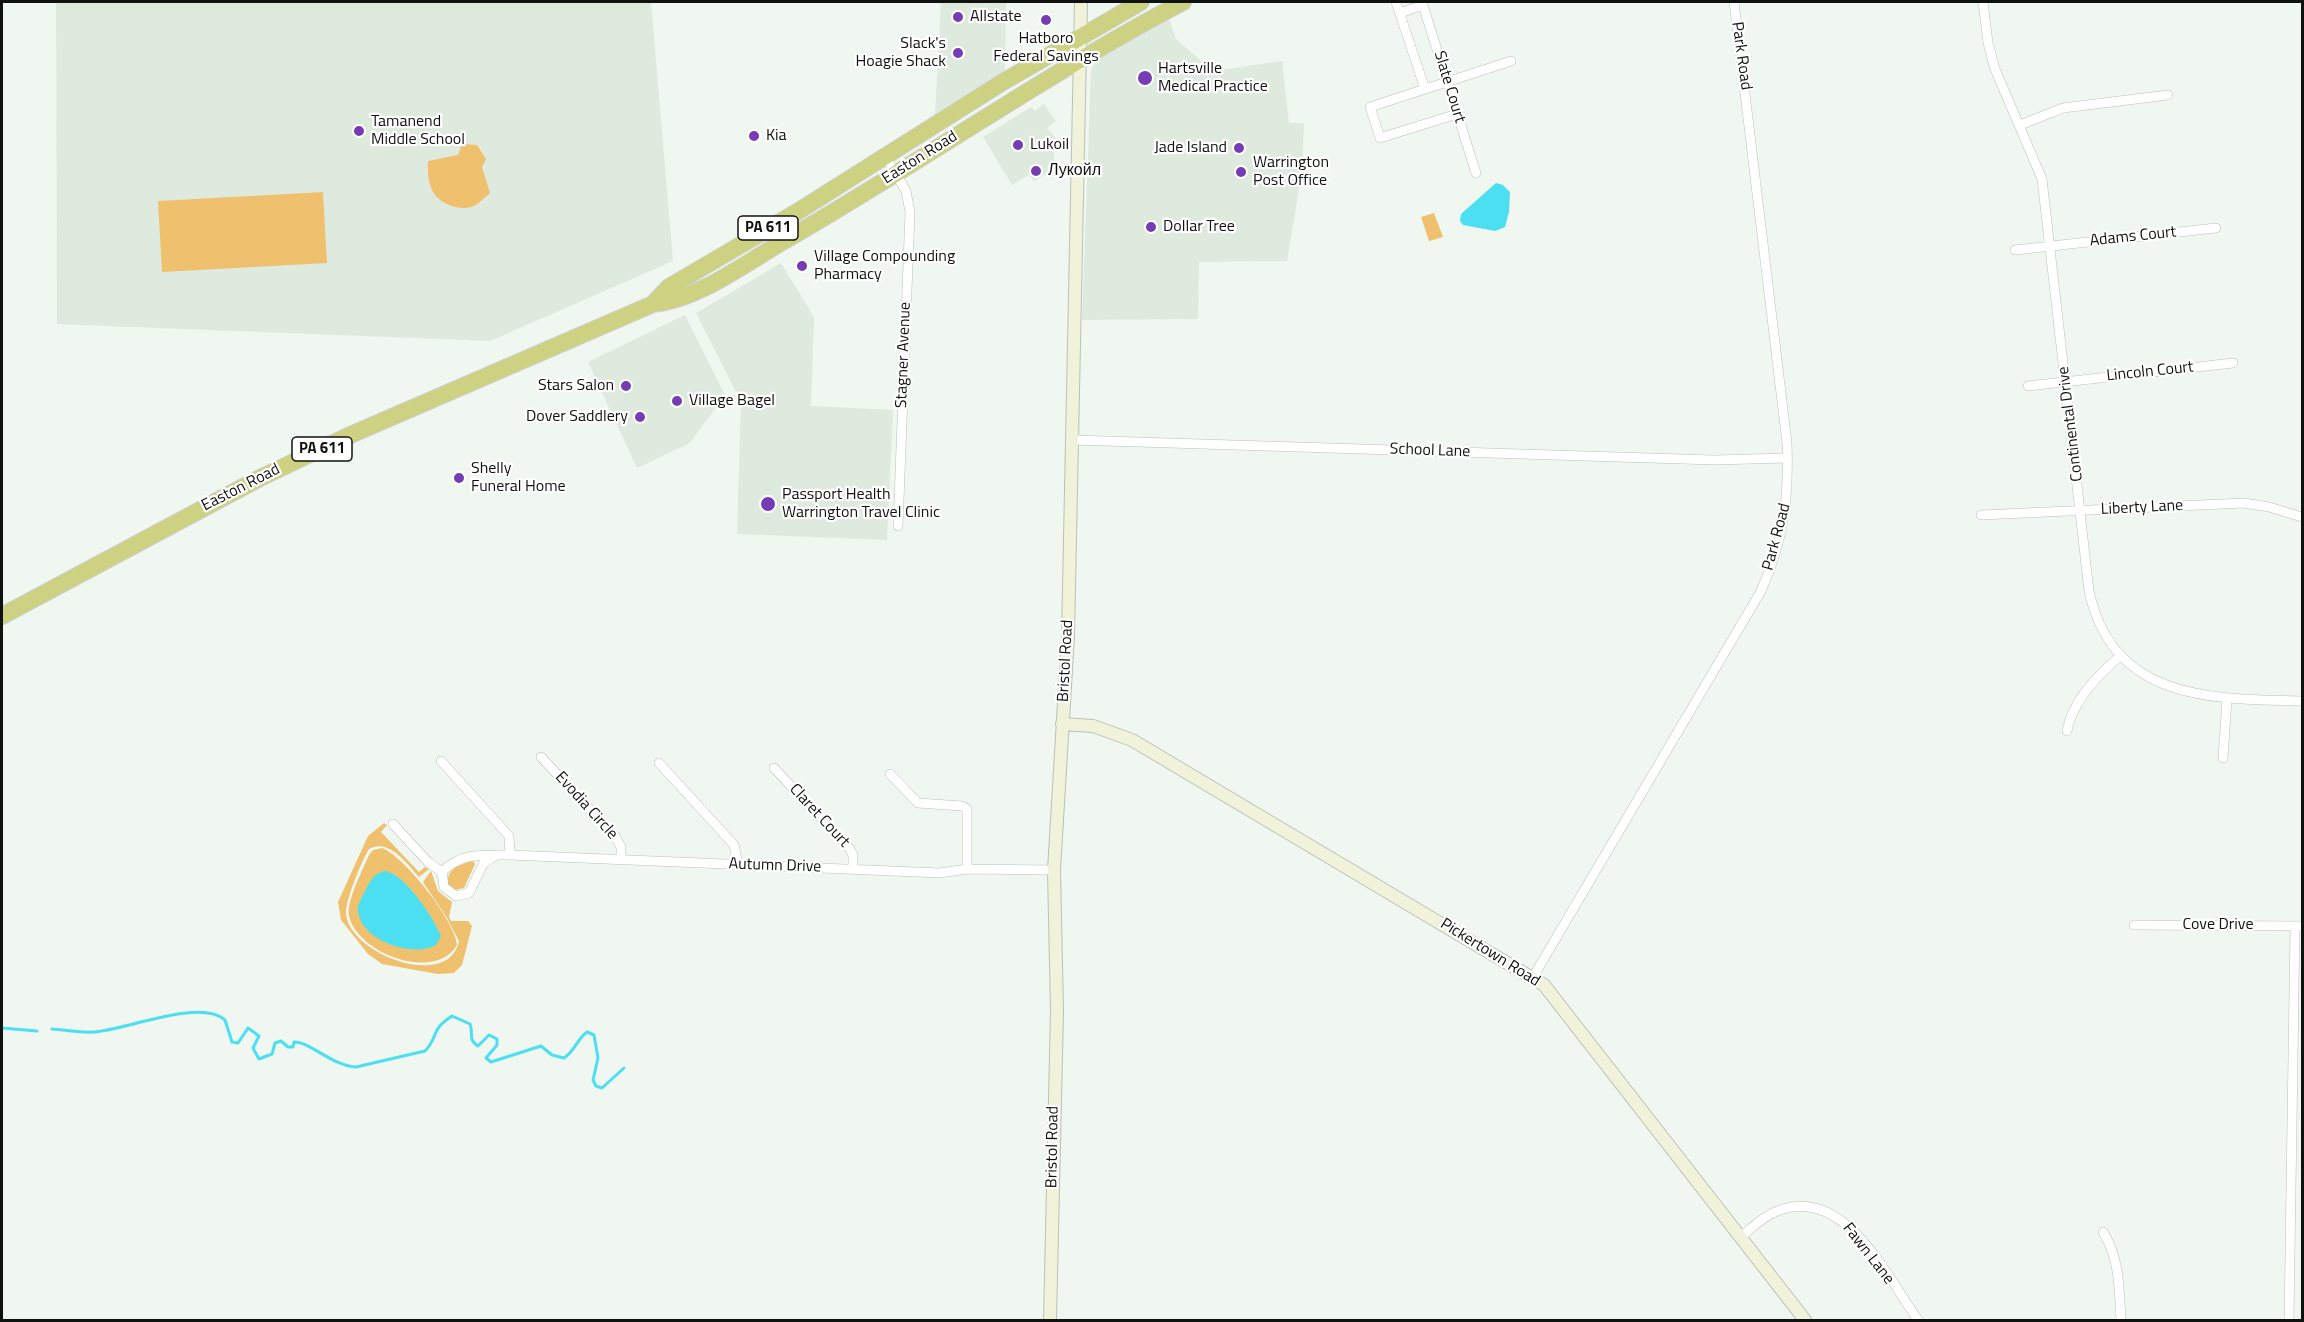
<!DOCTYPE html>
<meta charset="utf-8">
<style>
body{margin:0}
#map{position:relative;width:2304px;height:1322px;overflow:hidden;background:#f0f6f0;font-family:"Titillium Web",sans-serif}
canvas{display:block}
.frame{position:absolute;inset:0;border:3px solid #101210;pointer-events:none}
</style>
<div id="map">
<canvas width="2304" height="1322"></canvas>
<div class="frame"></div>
</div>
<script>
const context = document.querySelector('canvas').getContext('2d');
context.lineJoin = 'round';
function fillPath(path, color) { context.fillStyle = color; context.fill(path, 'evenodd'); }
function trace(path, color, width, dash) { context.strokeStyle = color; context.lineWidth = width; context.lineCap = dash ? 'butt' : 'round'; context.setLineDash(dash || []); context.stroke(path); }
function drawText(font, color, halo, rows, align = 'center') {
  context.font = font + ' "Titillium Web",sans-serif'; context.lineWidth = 4.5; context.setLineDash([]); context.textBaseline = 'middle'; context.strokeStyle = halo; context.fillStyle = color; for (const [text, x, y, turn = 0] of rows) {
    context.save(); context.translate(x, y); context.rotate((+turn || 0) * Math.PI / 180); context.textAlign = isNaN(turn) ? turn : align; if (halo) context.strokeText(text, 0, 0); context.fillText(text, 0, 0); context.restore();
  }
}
const built = new Path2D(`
 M56,2H651L673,261L490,341L57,324Z
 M941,2H1006L1005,72L935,115Z
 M1169,18L1176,39L1213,71L1282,61L1289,123H1304L1302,171L1287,261L1199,262L1198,319L1082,320L1091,71L1095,60Z
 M1044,104L1056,121L1047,128L1055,137L1053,170L1034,181L1029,175L1012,185L983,137L1031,107L1035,111Z
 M781,263L814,317L811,406L893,410L887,540L737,534L741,402L696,313Z
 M685,315L725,395L690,443L637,468L588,362Z`);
const green = new Path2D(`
 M462,144L477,145L486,159L482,167L490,193C485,197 478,205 471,207C466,209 457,208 452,206C430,199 427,181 428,161L458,155Z
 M323,192L327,263L162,272L158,201Z
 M1434,213L1443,237L1429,241L1421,217Z
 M384,823L387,825L381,832L419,872L425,867L429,869L419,877C407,864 389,838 369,849C362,860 345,901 346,914C350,955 449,991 459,941L447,918L423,882L431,871L438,891L452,902L449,917L451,921H468L472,926L462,965L454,973L438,974L382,964L368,954L341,920L338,902L368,836Z
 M382,848C404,856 456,922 457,945C435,983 357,953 349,916C346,902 363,869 369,855L373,850Z
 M473,861L475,864L464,888L455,890L448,884C446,869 460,864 473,861Z`);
const water = new Path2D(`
 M1496,183L1503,185L1510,192L1509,212L1505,227L1495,231L1463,225L1460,221L1461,214Z
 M385,871C405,874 433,917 441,936L436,945C413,958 361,941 358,911C357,904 363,896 366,889C371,880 374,873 385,871Z`);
const stream = new Path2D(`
 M2,1028L37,1031
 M52,1029C65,1030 80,1033 94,1032C126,1030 200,998 225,1020L232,1042L238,1043L248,1028L259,1036L253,1048L259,1059L272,1054L275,1043L281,1041L288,1047H293L294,1042C309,1041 332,1066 356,1067L425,1051C439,1037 429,1031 452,1016L470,1024C474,1033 467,1039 478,1046L489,1035L497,1039V1045L486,1058L491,1062L541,1046L552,1055L564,1058C575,1051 577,1039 587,1032L594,1035L598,1058L593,1080L596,1086L602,1088L624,1068`);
const street = new Path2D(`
 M1396,2L1425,89
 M1422,2L1476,173
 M1983,2L1988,43L1995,69L2042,179L2089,591C2113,701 2211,699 2302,701
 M1400,13L1423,5
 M1457,114L1380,138L1370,107L1511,61
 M2020,125L2063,108L2168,95
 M885,156L906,191L910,212L898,526
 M2015,250L2216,228
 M2028,386L2233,363
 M1073,440L1714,460L1787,458
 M1981,515L2244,503L2269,507L2302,517
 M2067,731C2072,701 2098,675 2120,656
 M541,757L615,836L621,847V859
 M2223,758L2227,700
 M441,761L509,836L510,855
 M659,763L734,845L738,865
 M774,768L850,849L853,855V869
 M890,774L918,803L962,806L967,809V869
 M393,824L428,862L442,872
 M496,855L483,864L469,893L456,896L444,887L442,872C461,852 485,855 510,855L940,873L967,869L1054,870
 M2134,925L2302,926
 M1533,977L1761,591C1784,539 1789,499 1787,443L1734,2
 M2103,1232C2120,1259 2119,1289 2121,1320
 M1742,1236C1754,1226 1765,1215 1780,1210C1846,1187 1887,1277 1918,1320
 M2289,1320L2295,926`);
const secondary = new Path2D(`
 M1062,724L1093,726L1132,740L1544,985L1805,1320
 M1050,1320L1057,1011L1054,870L1068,636L1081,2`);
const highway = new Path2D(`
 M653,304L669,287L797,212L1003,82L1141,2
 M2,616L260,478L348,436L653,304C699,299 744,264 784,241C918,164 1046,74 1183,2`);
const markers = [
 [958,17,6,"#753cb3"],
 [1046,20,6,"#753cb3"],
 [958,53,6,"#753cb3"],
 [1145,78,8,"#753cb3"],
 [359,131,6,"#753cb3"],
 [754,136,6,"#753cb3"],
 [1018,145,6,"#753cb3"],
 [1239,148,6,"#753cb3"],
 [1036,171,6,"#753cb3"],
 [1241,172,6,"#753cb3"],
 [1151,227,6,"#753cb3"],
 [802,266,6,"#753cb3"],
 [626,386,6,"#753cb3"],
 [677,401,6,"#753cb3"],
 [640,417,6,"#753cb3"],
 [459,478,6,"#753cb3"],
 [768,504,8,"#753cb3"]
];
const shields = [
 [768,228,60],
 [322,449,60]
];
const shieldNames = [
 ["PA 611",768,228],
 ["PA 611",322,449]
];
const poiNames = [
 ["Allstate",970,17],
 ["Hatboro",1046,39,"center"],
 ["Federal Savings",1046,57,"center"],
 ["Slack's",946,44,"right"],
 ["Hoagie Shack",946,62,"right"],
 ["Hartsville",1158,69],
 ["Medical Practice",1158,87],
 ["Tamanend",371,122],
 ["Middle School",371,140],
 ["Kia",766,136],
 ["Lukoil",1030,145],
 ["Jade Island",1227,148,"right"],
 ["Warrington",1253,163],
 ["Post Office",1253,181],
 ["Лукойл",1048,171],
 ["Dollar Tree",1163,227],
 ["Village Compounding",814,257],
 ["Pharmacy",814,275],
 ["Stars Salon",614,386,"right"],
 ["Village Bagel",689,401],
 ["Dover Saddlery",628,417,"right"],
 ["Shelly",471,469],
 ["Funeral Home",471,487],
 ["Passport Health",782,495],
 ["Warrington Travel Clinic",782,513]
];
const streetNames = [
 ["Park Road",1741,56,82],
 ["Slate Court",1449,87,73],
 ["Easton Road",920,158,-32],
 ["Adams Court",2133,237,-6],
 ["Stagner Avenue",904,355,-88],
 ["Lincoln Court",2150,372,-6],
 ["Continental Drive",2071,424,-97],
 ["School Lane",1430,451,2],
 ["Easton Road",241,488,-27],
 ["Liberty Lane",2142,508,-3],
 ["Park Road",1777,537,-75],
 ["Bristol Road",1066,661,-87],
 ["Evodia Circle",586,806,48],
 ["Claret Court",819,816,47],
 ["Autumn Drive",775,866,2],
 ["Cove Drive",2218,925],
 ["Pickertown Road",1490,953,32],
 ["Bristol Road",1053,1147,-89],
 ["Fawn Lane",1868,1254,52]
];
fillPath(built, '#dfeade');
fillPath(green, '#efc16e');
fillPath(water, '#4cdff2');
trace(stream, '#4cdff2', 3);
trace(street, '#bbc0ba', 10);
trace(secondary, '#bbc0ba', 14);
trace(highway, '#cfd0cf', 18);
trace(street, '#fff', 9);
trace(secondary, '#f0f2da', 12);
trace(highway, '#ccd282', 16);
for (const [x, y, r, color] of markers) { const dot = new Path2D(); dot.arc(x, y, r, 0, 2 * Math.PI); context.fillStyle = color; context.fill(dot); trace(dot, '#fff', 2); }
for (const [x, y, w] of shields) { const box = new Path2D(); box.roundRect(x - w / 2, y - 12, w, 24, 4.5); context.fillStyle = '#fff'; context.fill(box); trace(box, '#101210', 1.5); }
drawText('bold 15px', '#101210', null, shieldNames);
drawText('16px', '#101210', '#fff', poiNames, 'left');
drawText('16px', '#101210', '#fff', streetNames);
</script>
